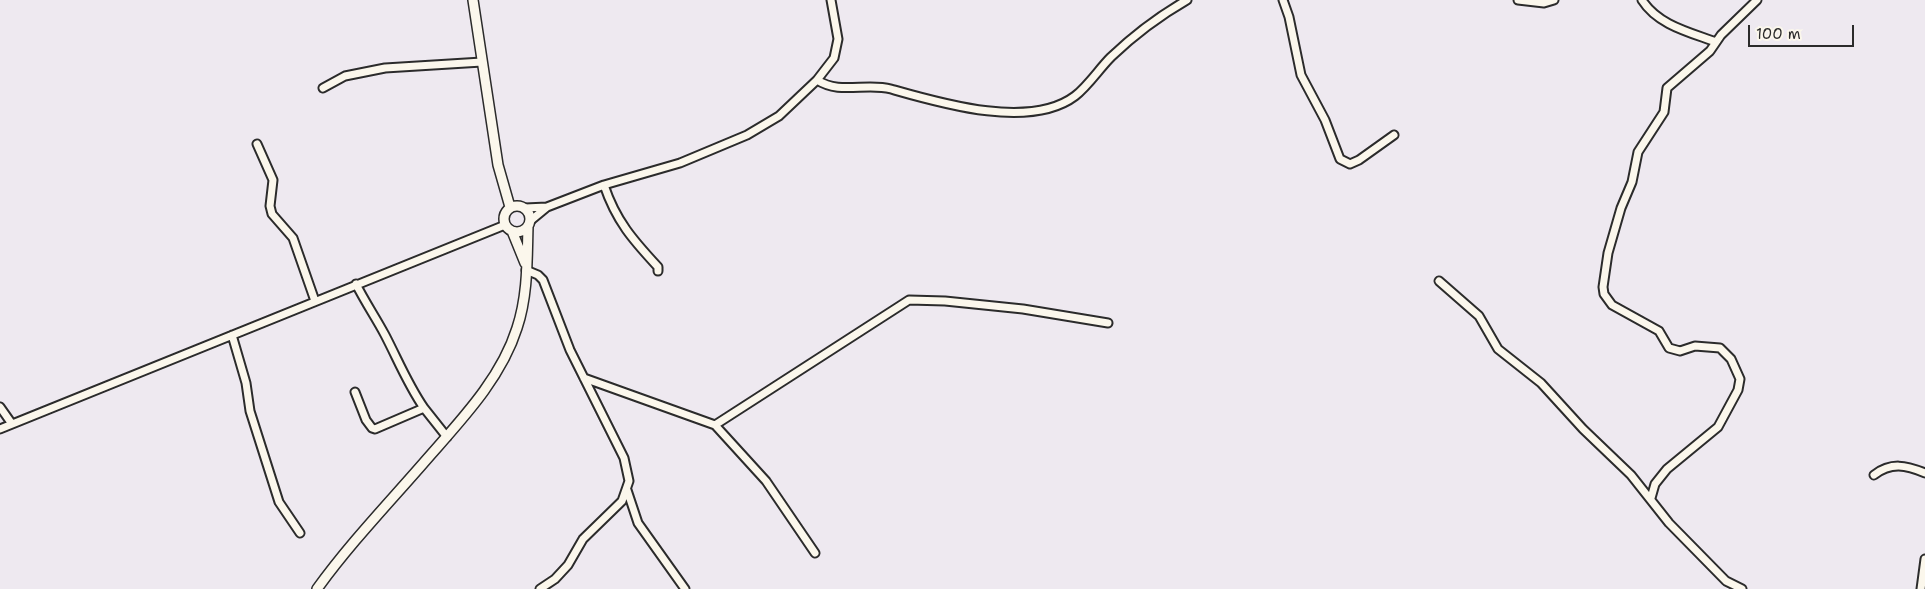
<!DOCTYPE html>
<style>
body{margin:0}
#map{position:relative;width:1925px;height:589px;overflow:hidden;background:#eee9f0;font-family:"Shantell Sans",sans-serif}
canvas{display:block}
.scale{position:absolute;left:1748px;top:25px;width:106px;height:22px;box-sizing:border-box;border:2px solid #2b2b2b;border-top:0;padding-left:6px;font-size:15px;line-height:18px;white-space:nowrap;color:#2b2b2b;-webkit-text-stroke:4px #fbf7ec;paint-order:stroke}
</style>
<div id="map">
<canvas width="1925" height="589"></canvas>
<div class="scale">100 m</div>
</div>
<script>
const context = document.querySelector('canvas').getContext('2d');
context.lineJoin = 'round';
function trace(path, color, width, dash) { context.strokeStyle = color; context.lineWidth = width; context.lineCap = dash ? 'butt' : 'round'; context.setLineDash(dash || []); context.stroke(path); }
const minor = new Path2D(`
 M1283,0L1289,17L1301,75L1325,120L1340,159L1350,164L1359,160L1394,135
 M1518,0L1544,3L1554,0
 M1642,0C1658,25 1689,32 1716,42
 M817,80L834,58L838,39L831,0
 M323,88L345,76L385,68L482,62
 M257,144L273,180L270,206L272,214L293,238L315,301
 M604,185C616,221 633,240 658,267V271
 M547,207L604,185L680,163L747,135L779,116L817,80C840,95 866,82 891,89C940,103 1030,130 1075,96C1088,86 1099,69 1111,57C1133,36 1161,15 1187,0
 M525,208L547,207L530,221
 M526,270L538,275L543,280L570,350L624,458L629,481L622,501L583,539L568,565L555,579L540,589
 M1439,281L1479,316L1498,349L1541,383L1583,429L1631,475L1669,523L1726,581L1742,589
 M356,284C365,302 376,318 385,335C398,360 408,385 424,408
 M232,335L246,383L250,411L279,502L300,533
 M584,378L715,425L766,481L815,553
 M355,392L366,420L372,428L375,429L424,408L447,437
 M0,407L12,424
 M715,425L909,300L945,301L1023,309L1108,323
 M0,429L505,225
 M1874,475C1891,462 1906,465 1925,473
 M627,490L638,523L685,589
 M1651,498L1655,484L1667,469L1718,427L1738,390L1740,379L1731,359L1720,348L1695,346L1680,351L1669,348L1659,331L1612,305L1604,294L1603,287L1608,253L1621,208L1632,182L1638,152L1664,112L1667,88L1710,51L1721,35L1757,0
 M1921,589L1925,559`);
const major = new Path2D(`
 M473,0L498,165L510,207
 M504 219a13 13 0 1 1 26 0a13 13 0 1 1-26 0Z
 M512,231L525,263
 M317,589C348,546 385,507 420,467C456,425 500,382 517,328C528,295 527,260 528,226`);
trace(minor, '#2b2b2b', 11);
trace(major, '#2b2b2b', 12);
trace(minor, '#fbf7ec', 7);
trace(major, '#fbf7ec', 9);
</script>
